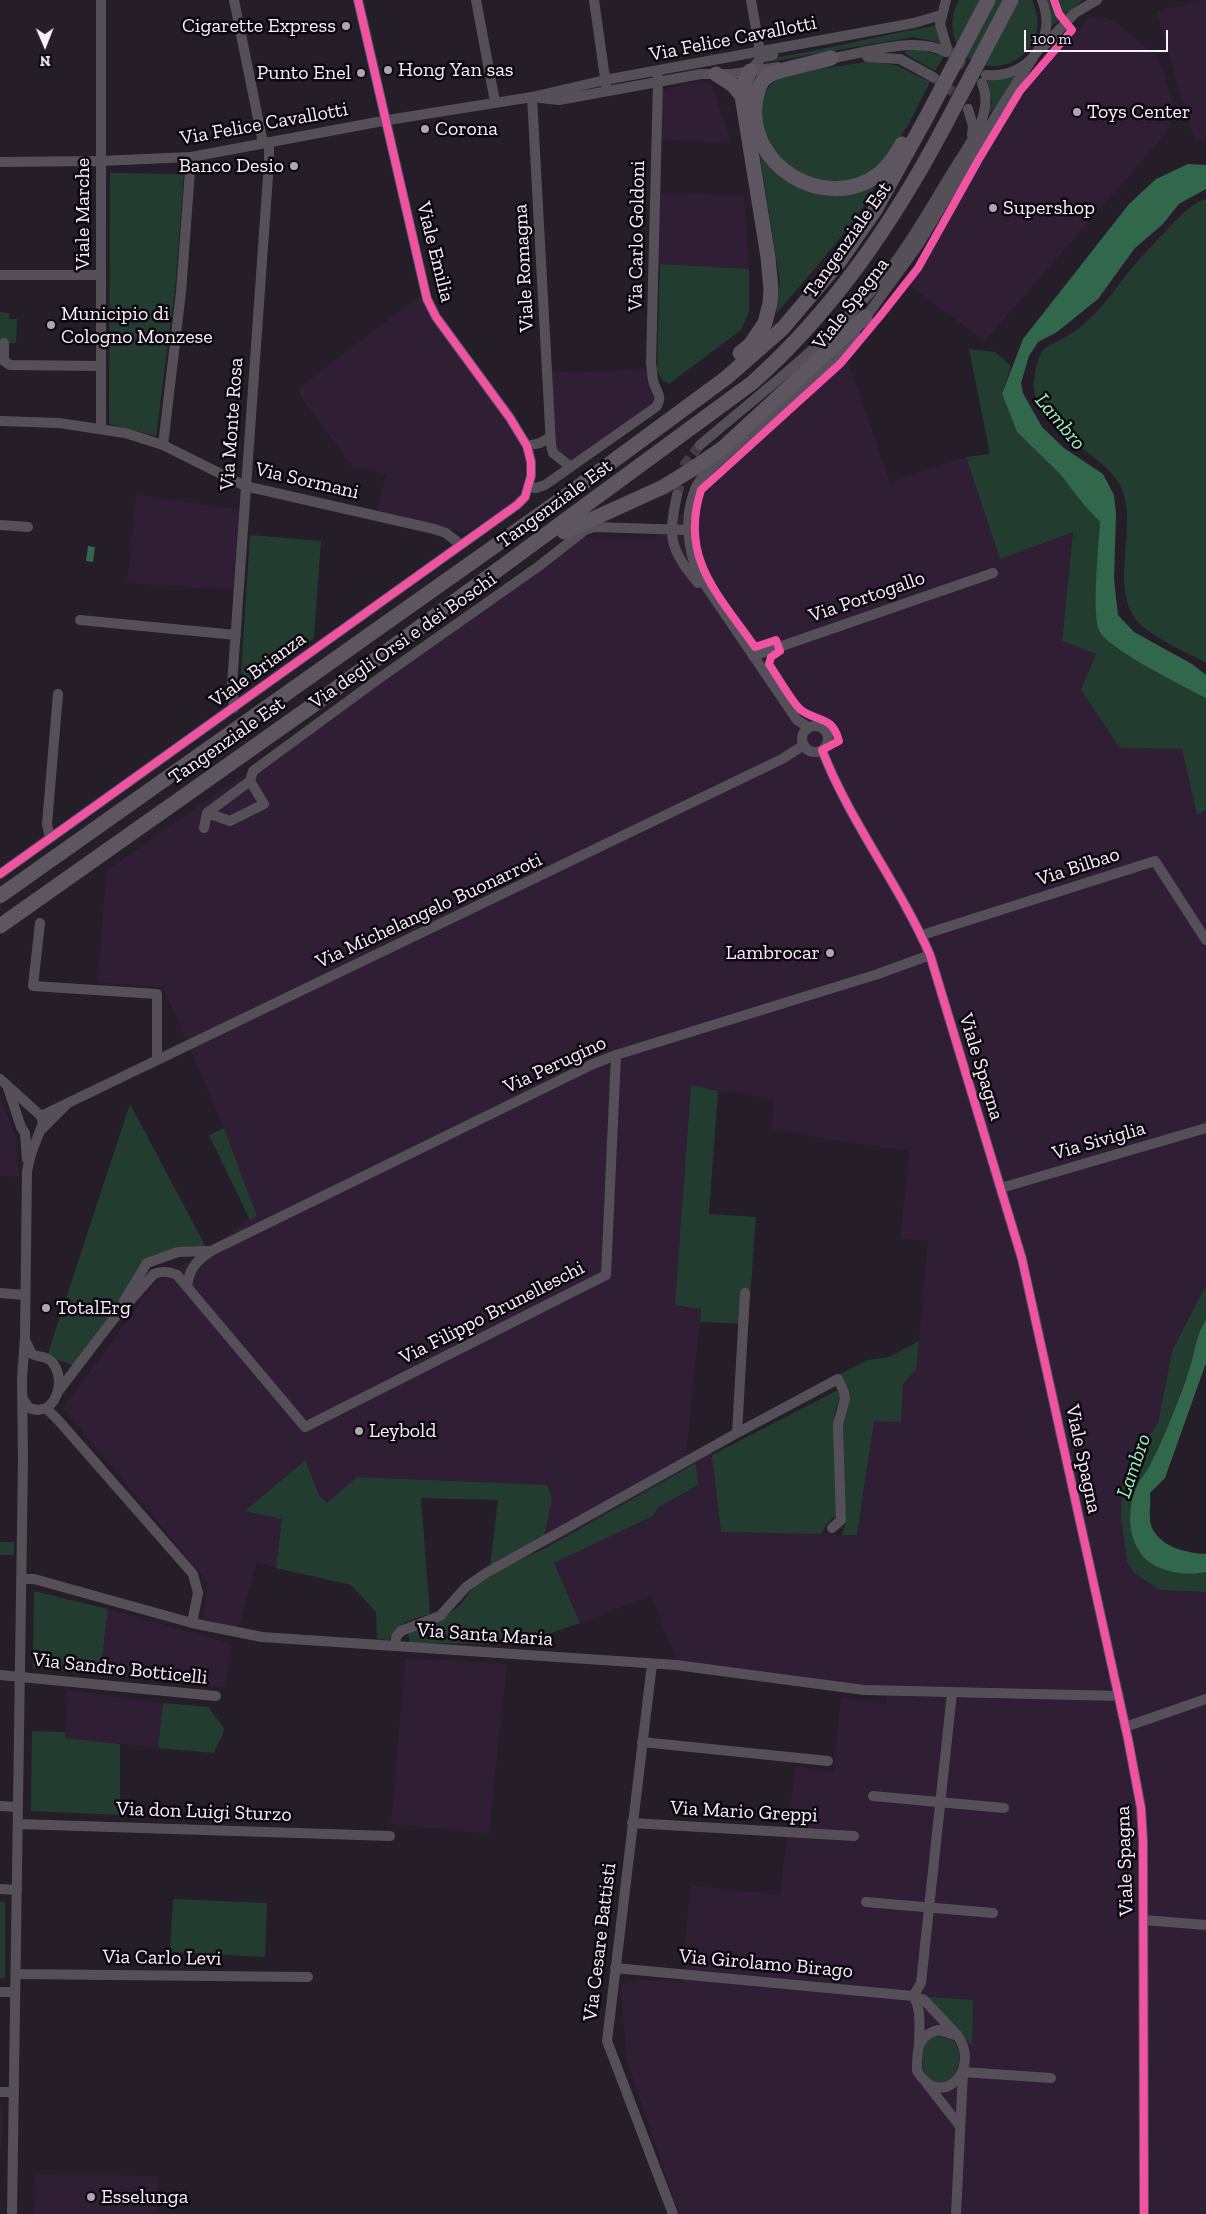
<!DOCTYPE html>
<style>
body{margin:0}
#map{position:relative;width:1206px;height:2214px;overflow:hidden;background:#251d28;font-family:"Zilla Slab",serif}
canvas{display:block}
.north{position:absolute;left:20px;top:20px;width:50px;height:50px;-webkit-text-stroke:4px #0d070f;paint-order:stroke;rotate:179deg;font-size:14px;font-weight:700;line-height:20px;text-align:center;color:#f9effc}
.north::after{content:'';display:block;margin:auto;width:18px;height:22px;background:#f9effc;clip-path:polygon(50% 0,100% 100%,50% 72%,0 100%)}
.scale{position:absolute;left:1024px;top:30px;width:144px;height:22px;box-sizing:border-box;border:2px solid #f9effc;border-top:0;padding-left:6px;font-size:15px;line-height:18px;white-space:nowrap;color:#f9effc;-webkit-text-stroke:4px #0d070f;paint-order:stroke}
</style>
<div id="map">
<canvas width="1206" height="2214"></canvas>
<div class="north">N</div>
<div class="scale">100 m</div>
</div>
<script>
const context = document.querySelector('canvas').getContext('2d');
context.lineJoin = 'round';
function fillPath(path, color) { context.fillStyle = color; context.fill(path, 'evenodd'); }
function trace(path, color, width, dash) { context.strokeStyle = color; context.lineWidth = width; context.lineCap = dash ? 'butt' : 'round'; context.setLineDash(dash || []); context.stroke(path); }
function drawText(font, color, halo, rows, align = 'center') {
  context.font = font + ' "Zilla Slab",serif'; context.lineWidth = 5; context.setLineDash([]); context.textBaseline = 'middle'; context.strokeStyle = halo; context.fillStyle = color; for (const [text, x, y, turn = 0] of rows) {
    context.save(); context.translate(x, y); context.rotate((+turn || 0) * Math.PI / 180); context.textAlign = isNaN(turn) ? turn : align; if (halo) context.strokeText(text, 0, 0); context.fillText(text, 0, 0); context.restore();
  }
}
const built = new Path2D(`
 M1206,0V140L1194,139L1156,11Z
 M1104,17L1116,22L1157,57L1164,72L1175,112L1168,131L985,341L910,286L1016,103L1088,18Z
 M702,81L712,86L732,143L659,140L662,90Z
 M657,193L744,195L749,269L656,264Z
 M421,295L430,316L504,416L521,445L525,461V475L519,496L511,504L467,533L377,512L386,474L352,467L300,396V387Z
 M848,361L890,482L966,457L1000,558L1073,531L1062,641L1096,654L1120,748L1182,749L1197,815L1206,810V1285L1172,1351L1158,1423L1126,1470L1121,1517L1127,1562L1160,1590L1206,1592V2214H679L626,2059L621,1985L642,1980L682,1981L690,1885L780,1895L795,1766L833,1772L841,1697L886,1704L887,1689L677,1662L651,1596L580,1623L554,1563L653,1516L659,1507L698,1486L696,1463L549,1546L544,1538L547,1485L357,1477L327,1503L319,1495L304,1460L245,1511L282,1519L276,1568L257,1562L238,1629L203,1619L208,1583L63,1408L153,1285L257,1215L224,1128L163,987L98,983L106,871L583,537H656ZM691,1086L774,1099L771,1129L832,1140L909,1151L900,1239L928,1241L916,1370L903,1384L901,1422L874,1421L857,1535L721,1532L711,1443L688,1456L687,1449L701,1309Z
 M648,369L656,396L654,405L572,463L556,451L550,373Z
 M136,494L239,510L235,590L127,583Z
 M0,1097L16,1138L19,1177L0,1176Z
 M108,1609L232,1644L225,1688L100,1675Z
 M405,1658L507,1664L489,1834L391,1824Z
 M67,1690L163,1703L158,1748L65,1738Z
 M0,2105H3L2,2145H0Z
 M35,2174L159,2176L156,2214H34Z`);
const green = new Path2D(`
 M959,0H1032C1060,63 971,92 954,37C951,24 952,11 959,0Z
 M1047,0H1083L1050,28V11Z
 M939,25L942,43L913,37L763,63L774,58C830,49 883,34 939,25Z
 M912,48L944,56L935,71L904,53Z
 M872,61L898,66L930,82L908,125L885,159L871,174L853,181L819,183L779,160L766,140L759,105L763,95L775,79L782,75Z
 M1018,75L987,117L992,102L987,79Z
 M759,150L837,194H851L875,184C872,205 794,293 776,314L780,282Z
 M110,173L184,174L175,289L156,436L109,424Z
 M1206,199V663C1186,652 1153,638 1138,622C1106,585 1144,517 1116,479C1095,449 1037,430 1034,389C1033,380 1037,356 1044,349C1050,344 1060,341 1067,336C1078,330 1090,319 1099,309C1111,297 1120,281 1132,268C1145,252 1160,238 1173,223C1183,214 1193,202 1206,199Z
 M660,264L749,269V312L741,330L669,384L662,380L657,370Z
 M0,312L9,313V319H17L16,343H0Z
 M969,349L995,352L1011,366L1002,394L1017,432L1060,474L1084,505L1100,522L1096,616L1124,652L1157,673L1171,678L1206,698V810L1197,815L1182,749L1120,748L1081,690L1096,654L1062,641L1073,532L1000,559L966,457L990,454Z
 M250,535L321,541L314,638L255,683L241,673Z
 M691,1085L718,1091L709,1214L756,1217L748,1324L700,1322L701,1309L675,1305Z
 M130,1104L207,1249L155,1259L75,1366L47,1356Z
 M224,1128L257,1216L250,1220L209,1135Z
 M1206,1285V1320L1198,1335L1190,1368L1168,1427L1150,1466L1136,1488L1130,1514L1198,1574L1206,1572V1592L1160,1590L1134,1573L1127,1562L1121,1517L1122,1484L1126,1470L1158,1423L1172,1351Z
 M919,1341L916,1370L903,1384L901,1422L874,1421L857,1535H842L846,1521L843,1423L850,1398L849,1390L840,1374L868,1360L889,1357Z
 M838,1390L841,1397L835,1411L834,1425L837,1515L828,1522L821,1534L721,1532L712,1455Z
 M305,1460L319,1495L327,1503L357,1477L547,1485L552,1499L544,1538L490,1566L498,1500L421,1498L430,1614C414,1619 395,1623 389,1640L377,1639L376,1612L351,1585L276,1568L282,1519L245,1511Z
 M696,1463L698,1485L659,1507L653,1516L554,1563L580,1623L519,1644L508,1637L497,1644L410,1643L408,1632L444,1618L461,1604L474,1586L508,1565L546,1548Z
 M0,1542H14V1555H0Z
 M34,1591L108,1609L100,1675L33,1668Z
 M163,1703L208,1707L224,1728C223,1738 217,1743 214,1753L158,1748Z
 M32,1731L65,1732V1738L120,1744V1815L31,1811Z
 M173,1899L267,1903L265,1957L170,1952Z
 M0,1902H5V1978H0Z
 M928,1997L973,2000L972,2046Z
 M939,2036L954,2041C971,2066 942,2101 923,2070C923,2055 921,2039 939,2036Z`);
const water = new Path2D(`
 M1188,164L1206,165V189L1179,204L1163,224L1135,248L1098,299L1057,332L1038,342L1029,356L1021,383L1023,393L1042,427L1064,448L1103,474L1114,495L1116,514L1114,580L1118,615L1134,632L1192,664L1206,675V698C1185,687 1110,650 1100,632C1091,616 1099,543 1100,522L1084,505L1060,474L1017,432L1002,394L1023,339L1129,204L1156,179Z
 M88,546L95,547L93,562L86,561Z
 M1206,1320V1363L1165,1478L1150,1493C1151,1503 1148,1520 1152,1528C1162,1548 1187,1553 1206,1554V1572C1188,1576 1163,1573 1148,1561C1128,1544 1126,1512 1136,1488C1139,1480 1146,1473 1150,1465C1160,1446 1168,1426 1176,1406C1181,1393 1186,1380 1190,1367C1195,1351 1196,1334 1206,1320Z`);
const minorTunnel = new Path2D(`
 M947,48L958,62L978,73
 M933,77L956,94L968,109
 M677,495L685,464L700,445`);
const minor = new Path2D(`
 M101,0V428
 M234,0L263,143
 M476,0L495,102
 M594,0L606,85
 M751,0L760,52
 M946,0L940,24L947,48
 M1043,47L1075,13L1097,0
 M867,57L900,59L933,77
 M827,59C863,54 912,35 946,52
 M750,71L762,57L773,55
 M986,75C1028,79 1058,39 1042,0
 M532,97L551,445L553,453L571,467
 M540,98L559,100L701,74H732L778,67
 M968,109L973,126L972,135
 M0,162L100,161L191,157L388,120L532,97L605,80L914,23L941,15
 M0,275H101
 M863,321L919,244L1001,107L1033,58
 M4,343V361L10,365L101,366
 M0,421L59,423L125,433L163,445L245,486L434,529L446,533L461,545
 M163,445L181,292L191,157
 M700,445C762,392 829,342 882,279C910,245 931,206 954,169C969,144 995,113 982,83
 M527,446L540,443L550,437
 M529,487L536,488L545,485L656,407C664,395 655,392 653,380C652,375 652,369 651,363L658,81L657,71
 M677,495C668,538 669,548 698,583
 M0,525L28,527
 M80,620L236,635
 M753,656L993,573
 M234,708L232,685L269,162V142
 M802 739a13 13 0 1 1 26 0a13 13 0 1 1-26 0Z
 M808,727L797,720L699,576C688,550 684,519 694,492C697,482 705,474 712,467L809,381L841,351L855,333
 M822,750C850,822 899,884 930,955L1022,1259L1128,1739L1141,1808L1143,1841L1144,2214
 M207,813L230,821L264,804L250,781
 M204,828L207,813L250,781L253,771L377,680L539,566L585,530L594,527L688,530
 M50,838L47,824L58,694
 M0,874L517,505L525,497L531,476V462L527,446L510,418L436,317L427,299L358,0
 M40,923L33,986L157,994V1060
 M922,935L1155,861L1206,940
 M0,1079L41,1116L43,1123L31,1154L27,1171L25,1336L22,1379L23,1459L12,2214
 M8,1088L21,1127L25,1133L27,1159
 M41,1116L782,759L804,745
 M42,1129L65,1106
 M1001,1188L1206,1128
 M187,1287C189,1269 196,1261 211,1251L593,1064L616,1055L878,974L930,955
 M0,1293L25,1295
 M124,1301L147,1263L178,1252L209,1251
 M57,1393L112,1321L154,1274C162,1271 168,1271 177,1275L305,1427L606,1275L616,1055
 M23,1399L29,1408C56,1419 68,1378 51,1361C46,1356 38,1357 32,1354L26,1342
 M47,1409L59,1421L193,1574L198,1593L192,1623
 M737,1433L745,1293
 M22,1579H34L192,1623L262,1637L676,1665L864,1690L1119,1696
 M395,1646L396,1637L401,1631L440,1616L466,1587L486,1573L737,1433L838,1379L844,1392L845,1399L838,1424L841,1520L832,1528
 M652,1664L607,2041L673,2214
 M0,1675L216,1696
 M1125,1727L1206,1699
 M642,1742L828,1761
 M873,1796L1004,1808
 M0,1806L18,1807
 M632,1823L854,1836
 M18,1824L390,1836
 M0,1889L17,1890
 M866,1902L993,1913
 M1144,1920L1206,1925
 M615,1968L913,1996L924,2000L958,2036
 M16,1974L308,1977
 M0,1992H15
 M913,1996L921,1983L952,1693
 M913,1996C922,2009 919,2028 919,2044
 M939,2030L958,2036C981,2070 941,2111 917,2071C917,2052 916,2035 939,2030Z
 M927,2084L960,2126
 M0,2092H14
 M956,2214L963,2072L1051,2078`);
const highway = new Path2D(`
 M831,58C818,62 777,70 769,75C760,81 758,89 756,98C743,164 825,215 879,174C889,166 896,155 902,144
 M716,74L733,85L742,96
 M740,353L750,345L765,323L770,303L771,290L768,257L742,96L745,81L750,71
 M564,532L663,487L691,470L723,448L865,317
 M0,896L567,495L726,378L783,328L839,262L875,210L926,118
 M0,926L326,696L752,383C833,311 893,223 944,127`);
const highwayBridge = new Path2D(`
 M926,118L988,0
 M944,127L1011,0`);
const cycleway = new Path2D(`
 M1054,0L1059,14L1072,30L1020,91L979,159L918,268L881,315L841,363L701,490C679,559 719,595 755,647L776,640L780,651L771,657L769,664C776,674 793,704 801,710C819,723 832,715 839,741L822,750C850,822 899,884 930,955L1022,1259L1128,1739L1141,1808L1143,1841L1144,2214
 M0,874L517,505L525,497L531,476V462L527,446L510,418L436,317L427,299L358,0`);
const markers = [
 [346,26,5,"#afa6b2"],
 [388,70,5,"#afa6b2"],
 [361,73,5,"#afa6b2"],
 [1077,112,5,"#afa6b2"],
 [425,129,5,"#afa6b2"],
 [294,166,5,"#afa6b2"],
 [993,208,5,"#afa6b2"],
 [51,325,5,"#afa6b2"],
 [830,953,5,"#afa6b2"],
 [46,1308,5,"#afa6b2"],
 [359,1431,5,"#afa6b2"],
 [91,2197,5,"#afa6b2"]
];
const poiNames = [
 ["Cigarette Express",336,26,"right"],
 ["Hong Yan sas",398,70],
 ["Punto Enel",351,73,"right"],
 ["Toys Center",1087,112],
 ["Corona",435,129],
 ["Banco Desio",284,166,"right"],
 ["Supershop",1003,208],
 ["Municipio di",61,314],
 ["Cologno Monzese",61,337],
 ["Lambrocar",820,953,"right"],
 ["TotalErg",56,1308],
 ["Leybold",369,1431],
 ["Esselunga",101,2197]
];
const streetNames = [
 ["Via Felice Cavallotti",733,39,-11],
 ["Via Felice Cavallotti",264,124,-10],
 ["Viale Marche",83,214,-90],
 ["Via Carlo Goldoni",637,236,-89],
 ["Tangenziale Est",848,240,-55],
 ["Viale Emilia",435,252,76],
 ["Viale Romagna",524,268,-93],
 ["Viale Spagna",851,304,-52],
 ["Via Monte Rosa",232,424,-86],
 ["Via Sormani",307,481,13],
 ["Tangenziale Est",555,504,-36],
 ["Via Portogallo",867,597,-19],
 ["Via degli Orsi e dei Boschi",403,641,-35],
 ["Viale Brianza",258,670,-36],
 ["Tangenziale Est",227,741,-35],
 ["Via Bilbao",1078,867,-18],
 ["Via Michelangelo Buonarroti",429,911,-25],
 ["Via Perugino",555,1065,-25],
 ["Viale Spagna",981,1067,73],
 ["Via Siviglia",1099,1141,-16],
 ["Via Filippo Brunelleschi",492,1313,-27],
 ["Viale Spagna",1083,1459,78],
 ["Via Santa Maria",485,1635,4],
 ["Via Sandro Botticelli",120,1669,6],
 ["Via don Luigi Sturzo",204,1812,2],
 ["Via Mario Greppi",744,1812,3],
 ["Viale Spagna",1125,1861,-92],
 ["Via Cesare Battisti",600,1942,-83],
 ["Via Carlo Levi",162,1958,1],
 ["Via Girolamo Birago",766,1964,5]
];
const waterNames = [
 ["Lambro",1060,422,50],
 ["Lambro",1134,1466,-71]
];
fillPath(built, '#2f1e34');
fillPath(green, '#223d2f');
fillPath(water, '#31674b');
trace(minorTunnel, '#453c48', 10, [10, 5]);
trace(minor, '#555058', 10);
trace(highway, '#5d5560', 15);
trace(highwayBridge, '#5d5560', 15);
trace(cycleway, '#f153a3', 8);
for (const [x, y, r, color] of markers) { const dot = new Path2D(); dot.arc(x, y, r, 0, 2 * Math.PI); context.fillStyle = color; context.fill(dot); trace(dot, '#0d070f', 2); }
drawText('20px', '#f9effc', '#0d070f', poiNames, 'left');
drawText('20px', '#f9effc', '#0d070f', streetNames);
drawText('italic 21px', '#9af3c2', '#0d070f', waterNames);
</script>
